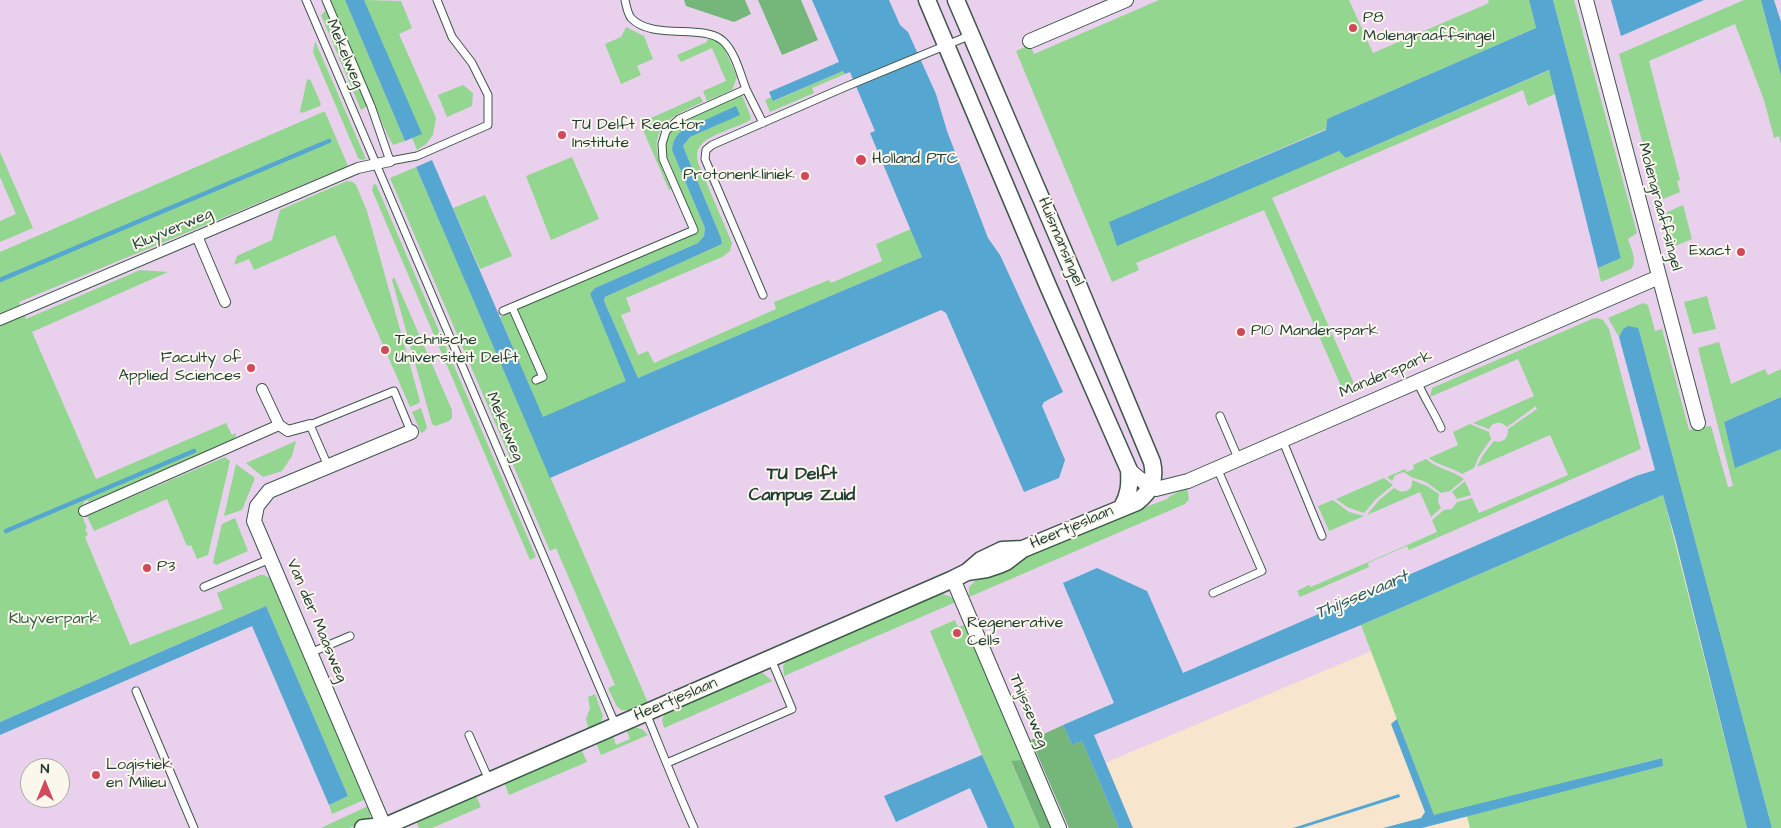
<!DOCTYPE html>
<style>
body{margin:0}
#map{position:relative;width:1781px;height:828px;overflow:hidden;background:#f7e5ce;font-family:"Architects Daughter",sans-serif}
canvas{display:block}
.north{position:absolute;left:20px;top:758px;width:50px;height:50px;box-sizing:border-box;background:#fbf7ec;border:1px solid #a3ada2;border-radius:50%;rotate:0deg;font-size:14px;font-weight:700;line-height:20px;text-align:center;color:#1f3d34}
.north::after{content:'';display:block;margin:auto;width:18px;height:22px;background:#d1495b;clip-path:polygon(50% 0,100% 100%,50% 72%,0 100%)}
</style>
<div id="map">
<canvas width="1781" height="828"></canvas>
<div class="north">N</div>
</div>
<script>
const context = document.querySelector('canvas').getContext('2d');
context.lineJoin = 'round';
function fillPath(path, color) { context.fillStyle = color; context.fill(path, 'evenodd'); }
function trace(path, color, width, dash) { context.strokeStyle = color; context.lineWidth = width; context.lineCap = dash ? 'butt' : 'round'; context.setLineDash(dash || []); context.stroke(path); }
function drawText(font, color, halo, rows, align = 'center') {
  context.font = font + ' "Architects Daughter",sans-serif'; context.lineWidth = 4; context.setLineDash([]); context.textBaseline = 'middle'; context.strokeStyle = halo; context.fillStyle = color; for (const [text, x, y, turn = 0] of rows) {
    context.save(); context.translate(x, y); context.rotate((+turn || 0) * Math.PI / 180); context.textAlign = isNaN(turn) ? turn : align; if (halo) context.strokeText(text, 0, 0); context.fillText(text, 0, 0); context.restore();
  }
}
const built = new Path2D(`
 M0,0H1781V479L1100,765L1126,828H0ZM30,768H60V798H30Z`);
const green = new Path2D(`
 M330,0H345L405,141L393,145L387,134Z
 M364,0L401,1L412,28L399,34L436,118L433,135L426,144L417,150L412,138L421,134Z
 M1159,0H1349L1373,53L1489,3L1488,0H1529L1536,28L1327,119L1326,129L1110,222L1113,234L1340,151L1346,158L1550,70L1555,94L1528,106L1523,90L1272,198L1356,388L1344,393L1264,210L1136,263L1139,270L1112,282L1016,51L1030,45L1034,54Z
 M1553,0H1574L1637,233L1628,239C1631,249 1638,261 1631,269L1601,282L1598,268L1621,258Z
 M1744,0H1761L1781,76V144L1779,136L1774,138L1764,100L1735,24L1649,61L1680,180L1677,181L1680,192L1658,201L1619,54Z
 M326,10L366,105V107L361,110L321,15Z
 M626,27L644,36L653,59L637,66L641,75L621,84L605,44L621,37Z
 M710,38L721,41L737,77L732,90L707,101L703,91L726,81L712,48L681,62L677,55L707,42V40Z
 M315,41L366,159L361,160L358,158L313,52Z
 M843,71L845,74L812,88L814,93L770,112L765,100L771,97L774,101Z
 M310,79L321,104L320,106L302,113L300,111L307,80Z
 M463,85L473,93L472,106L447,117L438,95Z
 M742,95L751,117L750,120C739,127 708,135 701,145C696,150 697,157 698,163L732,243L730,251L722,257L626,298L631,311L621,315L638,355L648,351L654,363L776,309L774,302L829,280L831,283L882,261L876,244L911,229L922,257L638,378L604,301L605,297L722,244L721,238L683,146L690,137L740,115L673,144L672,150L705,228L704,236L698,243L595,288L590,294L627,381L543,418L500,317L698,231L666,154C665,147 665,138 670,132C679,117 725,102 742,95Z
 M700,96L703,102C679,113 650,123 658,156C661,167 667,179 671,189L669,190L640,123Z
 M323,112H325L348,166L19,302L26,319L140,270L168,272L32,332L96,479L226,423L232,435L236,433L235,439L90,502L86,500L79,509L87,528L85,529L88,535L85,537L130,645L223,609L217,593L260,575H264L272,579L366,799L332,814L329,805L348,796L266,606L0,722V252Z
 M0,152L33,228L0,242V221L16,214L0,177Z
 M572,157L599,219L551,240L526,176Z
 M416,167L649,705L636,710H621L616,705L608,688L615,685L556,548L550,551L390,178Z
 M347,181L353,182L356,185L367,211L420,401L419,403L410,407L335,235L254,270L249,259L234,265L237,256L272,240L280,210Z
 M376,184L536,557L530,560L372,190L373,185Z
 M485,195L512,256L480,269L453,208Z
 M1683,205L1692,239L1670,248L1661,215Z
 M394,277L452,410V418L449,421L436,426L432,424L392,280Z
 M1707,296L1716,329L1693,334L1684,302Z
 M1643,303L1648,305L1655,331L1662,329L1689,430L1711,426L1728,487L1733,486L1698,348L1719,342L1731,384L1765,369L1768,375L1781,369V397L1724,422L1735,467L1781,449V828H1772L1641,338L1623,329L1619,337L1608,318Z
 M1597,318L1603,320L1609,329L1641,449L1409,550L1407,546L1368,563L1369,567L1300,597L1297,591L1309,585L1311,587L1437,532L1432,520L1444,510L1452,509L1457,502L1472,498L1479,513L1568,475L1550,435L1477,467L1483,455L1494,441C1502,444 1509,438 1508,429L1537,409L1536,406L1507,427C1501,421 1493,421 1489,429L1473,423L1534,396L1518,359L1430,397L1432,388L1592,319Z
 M421,408L427,427L425,431L421,433L412,412Z
 M1470,424L1489,432L1491,439L1479,456L1474,468L1462,474C1452,467 1439,466 1429,458L1458,445L1453,432Z
 M296,441L292,456L282,471L263,477L246,463Z
 M225,457L230,461L208,555L197,559L191,545L187,546L167,499L94,531L87,516Z
 M1426,459C1437,469 1452,470 1464,479L1450,491L1441,493L1426,482L1411,477L1404,472L1395,475L1392,481L1387,477L1405,469L1407,472L1414,469L1413,465Z
 M236,464L255,478L242,510L224,516Z
 M1384,478L1393,485L1376,499L1364,513L1347,507L1336,499Z
 M1412,480L1427,486L1439,494L1438,502L1441,508L1431,517L1420,492L1367,515L1379,500L1394,488L1399,491C1407,493 1413,489 1412,480Z
 M1465,481L1471,495L1457,499L1452,492Z
 M1187,488L1189,499L1185,504L969,597V587L978,578L1140,508L1141,509L1167,499L1170,496Z
 M1663,495L1747,828H1470L1467,816L1663,766L1661,758L1434,816L1361,625Z
 M1333,500L1349,512L1364,516L1329,531L1318,506Z
 M235,518L248,551L216,565L213,562L222,524Z
 M943,594L951,597L956,602L784,676L783,666L787,660L935,596Z
 M955,620L958,627L964,625L1023,760L1011,762L1040,828H1015L982,755L930,631Z
 M763,673L772,681L664,728L662,720L665,713L754,674Z
 M595,694L603,716L600,725L589,730L586,719L590,708L588,697Z
 M632,727L642,729L648,735L601,755L596,743L613,736L616,745L630,739L626,729Z
 M581,749L587,762L509,795L504,782Z
 M475,794L481,807L432,828H419L416,821Z
 M370,805L371,813L369,820L349,828H321Z`);
const forest = new Path2D(`
 M684,0H745L751,14L734,22L686,6Z
 M758,0H801L818,40L782,55Z
 M1063,725L1072,745L1082,741L1119,828H1069L1031,740Z
 M1023,760L1053,828H1040L1011,761Z`);
const water = new Path2D(`
 M345,0H364L422,134L405,141Z
 M812,0H889L900,25L908,32L936,94L947,131L988,238L1000,255L1063,392L1044,402L1042,406L1065,460L1059,478L1024,492L946,313L941,310L550,478L416,167L432,160L543,417L626,381L590,294L595,288L698,243L704,236L705,228L672,150C673,141 676,135 683,130L736,106L740,115L690,137L683,146L721,238L722,244L605,297L604,301L638,378L922,257L870,133L875,131L850,72L845,74L843,71L773,101L769,92L839,62Z
 M1529,0H1553L1621,258L1598,268L1549,70L1346,158L1339,151L1117,246L1109,222L1326,130L1327,119L1536,28Z
 M1611,0H1704L1621,36Z
 M1761,0H1774L1781,22V76Z
 M1628,326L1638,328L1641,338L1772,828H1747L1675,538L1663,495L1361,625L1094,735L1133,828H1119L1082,741L1072,745L1063,725L1114,703L1063,583L1097,568L1147,591L1183,673L1636,476L1655,470L1619,337L1623,329Z
 M1781,397V449L1735,468L1724,422Z
 M266,606L348,796L329,805L252,626L0,735V722Z
 M1397,719L1434,815L1662,758L1663,766L1422,828H1383L1421,818L1425,812L1391,724Z
 M982,755L1015,828H988L970,788L896,822L884,796Z
 M1399,794L1400,797L1302,828H1293Z`);
const stream = new Path2D(`
 M0,280L329,141
 M6,531L194,451`);
const service = new Path2D(`
 M306,0L616,726
 M326,0L371,106L390,161L417,156L488,125V95L472,63L452,37L437,0
 M746,89L763,123
 M763,295L705,159L706,150L712,145L845,87L971,35
 M512,307L543,377L536,380
 M503,311L694,230L663,159L662,144L666,131L679,119L746,89C740,73 735,52 723,41C703,23 653,41 631,18C628,14 626,5 625,0
 M1417,381C1424,398 1434,412 1441,428
 M1220,416L1238,458
 M1282,439L1322,536
 M328,466L310,425L394,391L411,432
 M204,587L270,559
 M1213,593L1262,571L1217,468
 M310,653L350,636
 M136,691L194,828
 M646,713C662,752 677,790 694,828
 M469,735L489,780
 M667,763L792,709L771,659`);
const pedestrian = new Path2D(`
 M197,236L225,302
 M0,320L358,168L390,161
 M262,389L279,425L288,431L310,425
 M84,511L279,425`);
const minor = new Path2D(`
 M1586,0L1698,423
 M1030,41L1126,0
 M1129,470L1151,488L1156,489L1188,481L1659,277
 M953,579L1059,828
 M384,826L254,521L257,506L269,491L411,432`);
const tertiary = new Path2D(`
 M927,0L1048,286L1129,470C1130,485 1129,495 1122,507
 M956,0L1074,275L1152,462C1156,480 1151,491 1137,502L1023,549L1006,562L999,565L987,569L967,572
 M363,828L384,826
 M381,828L953,579L967,572L981,560L1002,550L1023,549`);
const markers = [
 [1353,28,5,"#d1495b"],
 [562,135,5,"#d1495b"],
 [861,160,6,"#d1495b"],
 [805,176,5,"#d1495b"],
 [1741,252,5,"#d1495b"],
 [1241,332,5,"#d1495b"],
 [385,350,5,"#d1495b"],
 [251,368,5,"#d1495b"],
 [147,568,5,"#d1495b"],
 [957,633,5,"#d1495b"],
 [96,775,5,"#d1495b"]
];
const poiNames = [
 ["P8",1363,19],
 ["Molengraaffsingel",1363,37],
 ["TU Delft Reactor",572,126],
 ["Institute",572,144],
 ["Holland PTC",872,160],
 ["Protonenkliniek",795,176,"right"],
 ["Exact",1731,252,"right"],
 ["P10 Manderspark",1251,332],
 ["Technische",395,341],
 ["Universiteit Delft",395,359],
 ["Faculty of",241,359,"right"],
 ["Applied Sciences",241,377,"right"],
 ["P3",157,568],
 ["Regenerative",967,624],
 ["Cells",967,642],
 ["Logistiek",106,766],
 ["en Milieu",106,784]
];
const streetNames = [
 ["Mekelweg",344,54,67],
 ["Molengraaffsingel",1659,207,75],
 ["Kluyverweg",173,230,-23],
 ["Huismansingel",1060,242,67],
 ["Manderspark",1386,375,-23],
 ["Mekelweg",504,427,67],
 ["Heertjeslaan",1072,528,-23],
 ["Van der Maasweg",316,621,67],
 ["Heertjeslaan",676,700,-23],
 ["Thijsseweg",1028,711,67]
];
const parkNames = [
 ["Kluyverpark",54,620]
];
const neighbourhoodNames = [
 ["TU Delft",802,475],
 ["Campus Zuid",802,496]
];
const waterNames = [
 ["Thijssevaart",1362,596,-23]
];
fillPath(built, '#e9d1ed');
fillPath(green, '#92d68f');
fillPath(forest, '#75b77a');
fillPath(water, '#55a6d0');
trace(stream, '#55a6d0', 4.5);
trace(service, '#3f564b', 9);
trace(pedestrian, '#3f564b', 12);
trace(minor, '#3f564b', 16);
trace(tertiary, '#3f564b', 19);
trace(service, '#fff', 7);
trace(pedestrian, '#fff', 10);
trace(minor, '#fff', 14);
trace(tertiary, '#fff', 16);
for (const [x, y, r, color] of markers) { const dot = new Path2D(); dot.arc(x, y, r, 0, 2 * Math.PI); context.fillStyle = color; context.fill(dot); trace(dot, '#fbf7ec', 2); }
drawText('16px', '#1f3d34', '#fbf7ec', poiNames, 'left');
drawText('16px', '#1f3d34', '#fbf7ec', streetNames);
drawText('16px', '#365c46', '#fbf7ec', parkNames);
drawText('bold 18px', '#1f3d34', '#fbf7ec', neighbourhoodNames);
drawText('italic 18px', '#2f5c63', '#fbf7ec', waterNames);
</script>
